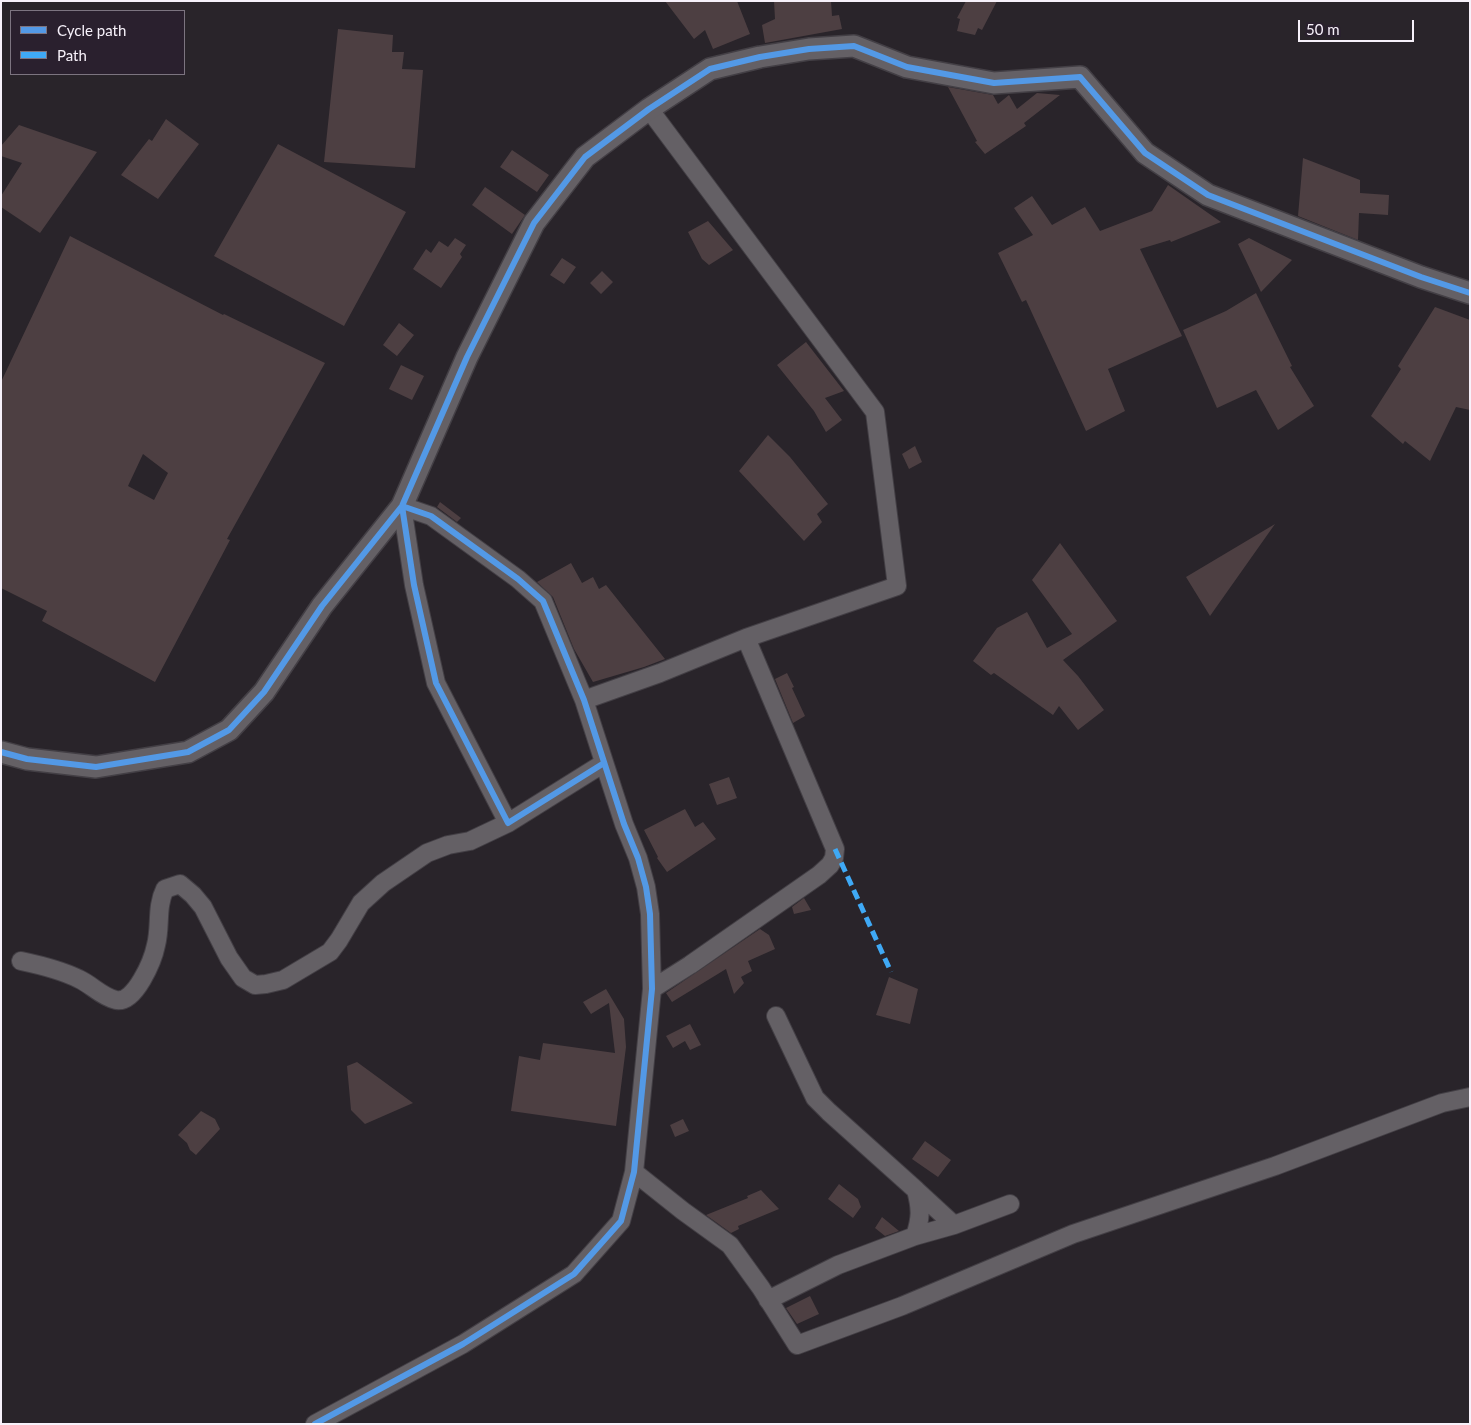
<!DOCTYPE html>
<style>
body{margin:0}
#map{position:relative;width:1471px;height:1425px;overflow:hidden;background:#29242a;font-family:Lato,sans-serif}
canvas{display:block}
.frame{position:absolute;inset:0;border:2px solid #f7f1fa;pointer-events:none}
.legend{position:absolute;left:10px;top:10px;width:175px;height:65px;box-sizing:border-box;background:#2a202e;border:1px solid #7c7480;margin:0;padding:6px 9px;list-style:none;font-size:15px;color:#f7f1fa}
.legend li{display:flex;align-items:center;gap:10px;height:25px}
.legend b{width:25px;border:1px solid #7c7480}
.scale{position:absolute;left:1298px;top:20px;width:116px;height:22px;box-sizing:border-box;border:2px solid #f7f1fa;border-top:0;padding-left:6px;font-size:15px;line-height:18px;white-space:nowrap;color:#f7f1fa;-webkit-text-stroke:4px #2a202e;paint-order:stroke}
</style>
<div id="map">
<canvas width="1471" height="1425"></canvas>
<div class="frame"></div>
<ul class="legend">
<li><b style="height:6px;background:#5399e6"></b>Cycle path</li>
<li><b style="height:6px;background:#3fa9f5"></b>Path</li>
</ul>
<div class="scale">50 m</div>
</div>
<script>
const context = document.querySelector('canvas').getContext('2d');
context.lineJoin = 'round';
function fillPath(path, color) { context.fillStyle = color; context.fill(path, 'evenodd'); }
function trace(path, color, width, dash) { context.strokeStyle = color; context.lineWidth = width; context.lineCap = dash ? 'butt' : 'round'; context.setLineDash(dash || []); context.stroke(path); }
const building = new Path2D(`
 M665,1H737L750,34L713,49L705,30L694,39Z
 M774,1H831L832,16L839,15L842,29L765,43L762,25L775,19Z
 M966,1H997L982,30L978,28L975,35L957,31L960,19L957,18Z
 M338,29L393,35L392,52H404L402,69L423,70L415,168L324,162Z
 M948,87L993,95L998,104L1009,95L1017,109L1037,93L1060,95L1024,123L1026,126L985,154L975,142L977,141Z
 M166,119L199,144L158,199L121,175L149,139L152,141Z
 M19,125L97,152L40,233L1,207V196L22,163L1,156V146Z
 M278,144L406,212L344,326L214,256Z
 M512,150L549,175L537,192L500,167Z
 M1303,158L1360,180V193L1389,195L1388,215L1359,213L1358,240L1298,216Z
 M1168,185L1221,222L1171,242L1170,240L1140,249L1182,336L1108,369L1125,411L1086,431L1026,300L1022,302L998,253L1033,235L1014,208L1032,196L1052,225L1085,207L1100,231L1152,211Z
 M485,187L525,215L512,234L472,205Z
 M708,221L733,250L709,265L702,259L688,232Z
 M70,236L223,315L224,314L325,363L227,539L230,540L155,682L42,621L47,611L1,588V382ZM143,454L168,473L154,500L128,486Z
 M455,238L466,245L460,254L462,257L441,288L413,269L426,249L431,253L439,241L448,247Z
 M1249,238L1292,260L1261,292L1238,244Z
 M562,258L576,267L564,284L550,275Z
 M602,271L613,282L601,294L590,283Z
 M1256,293L1292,366L1290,367L1314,406L1278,430L1256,390L1217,408L1183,330L1226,311Z
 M1435,307L1470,320V410L1456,407L1430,461L1405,441L1403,444L1371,416L1401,369L1398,366Z
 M399,323L414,335L397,356L383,345Z
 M806,342L844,391L825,398L842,420L826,432L814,411L777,365Z
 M401,365L424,376L412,400L389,389Z
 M768,435L790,457L828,504L817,514L822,522L804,541L739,471Z
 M915,446L922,462L909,469L902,454Z
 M440,502L461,518L457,522L437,507Z
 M1275,524L1210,616L1186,577Z
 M1060,543L1117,621L1063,660L1078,676L1104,710L1078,730L1059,706L1053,715L994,673L991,675L973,661L997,628L1027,612L1047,648L1072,634L1032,580Z
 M571,563L582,583L593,577L599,589L606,585L665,659L644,667L593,682L574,649L553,597L537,582Z
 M787,673L794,687L792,688L805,716L793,723L775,679Z
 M729,777L737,798L717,805L709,784Z
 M685,809L695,827L703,822L716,839L667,872L657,858L658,857L644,830Z
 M804,898L811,910L794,914L792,907Z
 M760,929L769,935L775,949L748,961L752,971L741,977L744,983L734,994L726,969L672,1002L666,993Z
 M889,977L918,989L910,1024L876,1015Z
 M606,989L624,1019L626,1047L616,1126L511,1111L519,1056L540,1060L543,1043L615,1053L609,1003L591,1014L583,1002Z
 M690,1024L701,1045L690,1050L685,1041L673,1048L666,1036Z
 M357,1062L413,1103L365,1124L351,1110L347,1066Z
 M201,1111L215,1119L220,1129L196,1155L190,1150L187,1143L178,1135Z
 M683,1119L689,1131L675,1137L670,1125Z
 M925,1141L951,1160L938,1177L912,1159Z
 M839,1184L858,1199L861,1207L853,1218L828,1199Z
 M761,1190L779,1209L738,1226L739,1229L731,1233L706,1215L748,1198L747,1196Z
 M882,1217L899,1231L885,1236L875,1228Z
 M810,1296L819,1314L797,1324L786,1308Z`);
const minor = new Path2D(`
 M584,700L660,673L746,638L897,586L875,412L649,109
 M21,961C40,965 61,970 79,979C92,985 102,997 116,1000C135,1004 153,960 156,945C161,926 156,907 165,889L180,884L193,895L203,907L229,958L243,978L255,985L266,984L283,980L330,952L339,940L361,903L383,883L427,853L448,845L470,841L508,823
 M652,989L690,965L819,875L830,865L834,858L835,849L746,638
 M776,1016L815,1098L829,1112L916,1190C921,1209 921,1218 915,1236
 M634,1172L683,1211L730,1245L761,1288L797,1345L902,1306L1073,1234L1275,1166L1442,1103L1470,1097
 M916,1190L954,1225
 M768,1300L838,1265L915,1236L954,1225L1010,1204
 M315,1424L463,1344L574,1274L621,1221L634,1172L652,989L650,914L646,887L638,858L624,824L584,700L543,601L518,579L431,516L402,506L414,585L436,683L508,823L604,763`);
const tertiary = new Path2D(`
 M1,752L27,759L96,767L188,752L229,730L264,692L322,606L402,506L467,357L534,223L585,157L649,109L710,69L760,57L809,49L854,46L907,67L994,83L1080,77L1145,153L1208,195L1421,277L1470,293`);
const quiet = new Path2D(`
 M835,849L891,972`);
const cycleway = new Path2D(`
 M1,752L27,759L96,767L188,752L229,730L264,692L322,606L402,506L467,357L534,223L585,157L649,109L710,69L760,57L809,49L854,46L907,67L994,83L1080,77L1145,153L1208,195L1421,277L1470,293
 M315,1424L463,1344L574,1274L621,1221L634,1172L652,989L650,914L646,887L638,858L624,824L584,700L543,601L518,579L431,516L402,506L414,585L436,683L508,823L604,763`);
fillPath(building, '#4d3f42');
trace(minor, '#433f45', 20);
trace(tertiary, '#433f45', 24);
trace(minor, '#646065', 18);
trace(tertiary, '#646065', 21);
trace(quiet, '#3fa9f5', 5, [10, 5]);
trace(cycleway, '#5399e6', 6);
</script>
